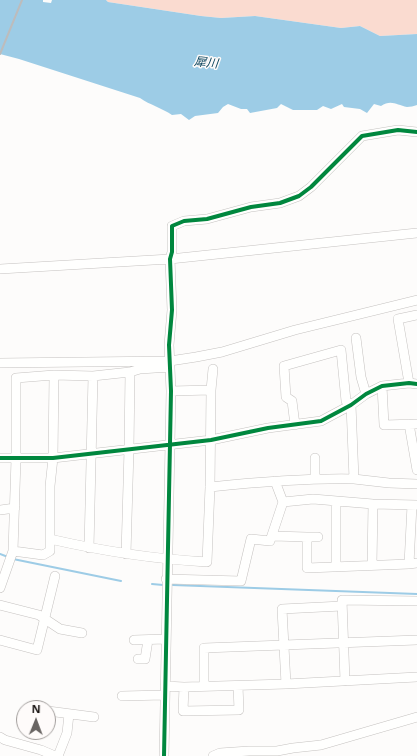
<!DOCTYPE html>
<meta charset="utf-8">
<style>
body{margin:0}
#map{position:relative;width:417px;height:756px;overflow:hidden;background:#fdfcfb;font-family:"Noto Sans",sans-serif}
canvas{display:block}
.north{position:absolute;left:16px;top:700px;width:40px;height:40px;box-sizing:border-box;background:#fefbfa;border:1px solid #a29e9c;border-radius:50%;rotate:1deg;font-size:11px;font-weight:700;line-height:16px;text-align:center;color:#171210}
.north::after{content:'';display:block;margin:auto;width:14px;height:18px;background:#686462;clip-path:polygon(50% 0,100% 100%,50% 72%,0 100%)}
</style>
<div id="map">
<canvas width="417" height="756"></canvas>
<div class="north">N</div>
</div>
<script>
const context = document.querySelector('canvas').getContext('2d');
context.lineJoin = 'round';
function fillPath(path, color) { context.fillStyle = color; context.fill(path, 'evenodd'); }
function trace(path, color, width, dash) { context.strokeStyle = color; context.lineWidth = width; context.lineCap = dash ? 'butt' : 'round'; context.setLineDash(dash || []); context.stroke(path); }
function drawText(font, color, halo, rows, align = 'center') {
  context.font = font + ' "Noto Sans","Noto Sans JP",sans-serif'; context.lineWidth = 3; context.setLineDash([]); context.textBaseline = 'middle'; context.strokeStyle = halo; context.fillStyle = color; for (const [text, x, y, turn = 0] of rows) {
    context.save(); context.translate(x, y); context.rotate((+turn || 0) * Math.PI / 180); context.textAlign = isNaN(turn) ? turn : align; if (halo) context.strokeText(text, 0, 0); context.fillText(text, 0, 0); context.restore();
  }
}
const green = new Path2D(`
 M106,0H417V34L380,36L360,26L341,28L255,16L221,18L201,16L108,2Z`);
const water = new Path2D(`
 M0,0H43V2L51,3L52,0H106L108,2L201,16L221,18L255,16L341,28L360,26L380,36L417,34V105C414,106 410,107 407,107C397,105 391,99 381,106L374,104L367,113L360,109L344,107L342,104L331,109L323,106L317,110H293L281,104L277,108L250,113L247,109H241L228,104L223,107L218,113L195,116L189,120L181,114L172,115C162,108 150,105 140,98L19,59L0,54Z`);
const stream = new Path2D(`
 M0,554L8,557
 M13,559L121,581
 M152,584L163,585
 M173,585L417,594`);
const minor = new Path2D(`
 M0,269L170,259L417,233
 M356,338L361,377L366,394
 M0,363L170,361L196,357L222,352L295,330L417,300
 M409,383L398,319L417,315
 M382,386L384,425L417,424
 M171,391L211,390
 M409,424L417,470
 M0,458H53L211,440L268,428L321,421L351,405L366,394L382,386L409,383L417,384
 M315,479V458
 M354,479L389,483L417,484
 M275,481L283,502
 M210,487C259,482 306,478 354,479L351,405L346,401L341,350L284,366L286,397L292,401L295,425
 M0,510L15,508
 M273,536L307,537V568L409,564L417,563
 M307,537H318
 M50,539C102,551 154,559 207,562L210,487L211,390L213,369
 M89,548L93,376
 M13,551L43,555L50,551V486L53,458L54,375
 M126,554L129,449L130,372
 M409,564L412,505
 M372,565L373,504
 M336,567V501
 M166,579L241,581L251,539L270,541L283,502L313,499L373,504L417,505
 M0,588L13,551L16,459V378L54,375L93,376L130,372L140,369L170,367
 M0,605L39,615L60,629L82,633
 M0,640L37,650L55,576
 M134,640L165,639
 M138,659H145L148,640
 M345,681L342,600L417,601
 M286,684L282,609L342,606
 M165,686L184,687L286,684L417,677
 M204,686V648L417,640
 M184,687L183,711L239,710L238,686
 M122,696L164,695
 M48,711L94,717
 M0,737L5,740L41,750L55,756
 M58,756L67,733L69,714
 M164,756L171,391L169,345L172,310L170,259L172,252V226L184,221L207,219L251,207L280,203L299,196L311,187L362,136L398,130L417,132
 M213,756L220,753L249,751H277L293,748L321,745L417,717`);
const rail = new Path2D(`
 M0,54L22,0`);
const cycleway = new Path2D(`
 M0,458H53L211,440L268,428L321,421L351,405L366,394L382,386L409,383L417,384
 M164,756L171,391L169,345L172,310L170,259L172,252V226L184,221L207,219L251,207L280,203L299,196L311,187L362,136L398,130L417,132`);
const waterNames = [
 ["犀川",206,63,6]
];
fillPath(green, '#fadbd0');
fillPath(water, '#9dcce6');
trace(stream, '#9dcce6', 2);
trace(minor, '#c5c2c0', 10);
trace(minor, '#fffffe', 9);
trace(rail, '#bdbcbc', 2);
trace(cycleway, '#00873e', 4);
drawText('italic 12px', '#08435c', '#fefbfa', waterNames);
</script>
